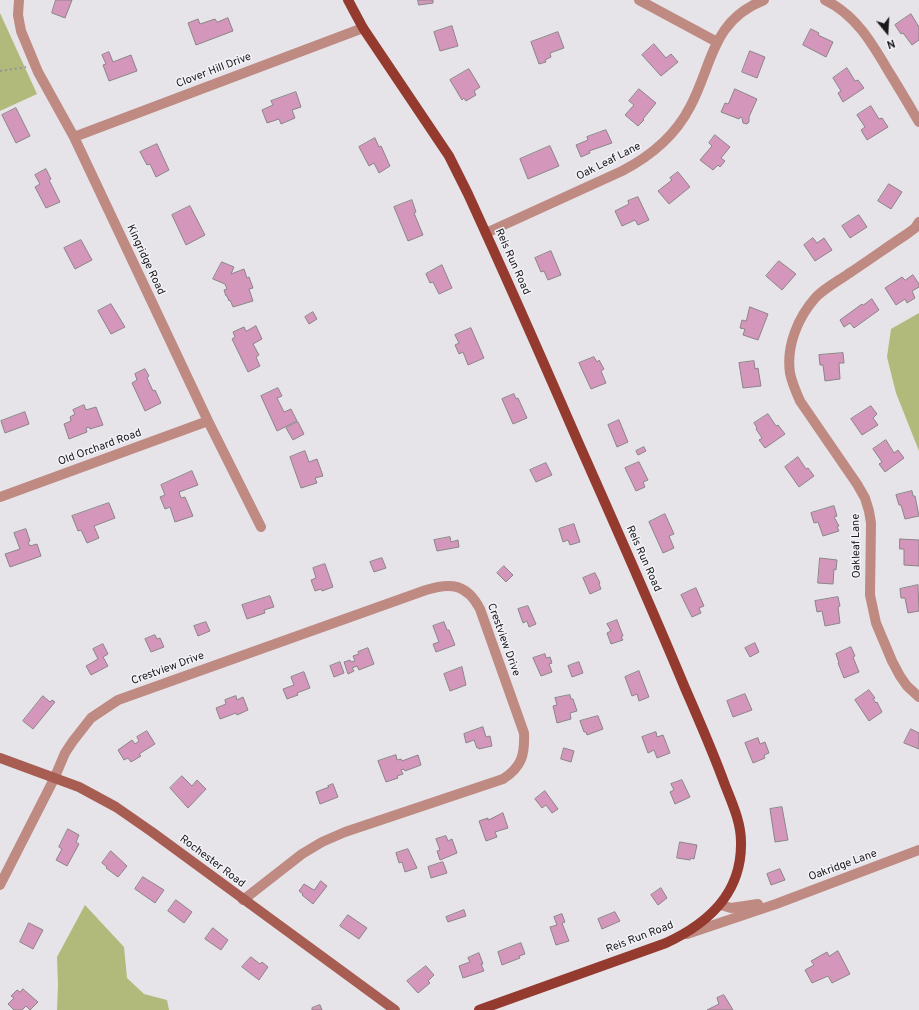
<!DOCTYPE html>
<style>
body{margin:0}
#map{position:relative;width:919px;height:1010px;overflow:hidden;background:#e6e4e9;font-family:Overpass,sans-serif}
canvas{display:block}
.north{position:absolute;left:867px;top:12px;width:40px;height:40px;-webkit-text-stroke:3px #f3f2f7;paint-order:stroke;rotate:162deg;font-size:11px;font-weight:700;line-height:16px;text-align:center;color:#19181a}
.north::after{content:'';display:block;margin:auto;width:14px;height:18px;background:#19181a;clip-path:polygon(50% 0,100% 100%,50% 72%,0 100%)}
</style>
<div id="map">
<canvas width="919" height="1010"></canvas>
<div class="north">N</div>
</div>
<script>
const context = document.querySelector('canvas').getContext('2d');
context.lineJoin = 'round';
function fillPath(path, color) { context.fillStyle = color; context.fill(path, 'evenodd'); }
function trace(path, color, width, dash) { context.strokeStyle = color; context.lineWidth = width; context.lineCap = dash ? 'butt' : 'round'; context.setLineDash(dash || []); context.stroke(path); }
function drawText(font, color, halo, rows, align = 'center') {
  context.font = font + ' Overpass,sans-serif'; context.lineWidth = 3; context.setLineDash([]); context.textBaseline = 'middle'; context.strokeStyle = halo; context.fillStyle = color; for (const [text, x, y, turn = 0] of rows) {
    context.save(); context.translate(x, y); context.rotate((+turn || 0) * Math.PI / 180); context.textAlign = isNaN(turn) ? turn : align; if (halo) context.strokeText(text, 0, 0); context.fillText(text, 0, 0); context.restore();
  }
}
const green = new Path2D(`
 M0,13L37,94L0,111Z
 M919,313V451L896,393L887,357L891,329Z
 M85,905L124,947L127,978L144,994L167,1000L169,1010H57L58,985L57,957Z`);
const building = new Path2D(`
 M56,0H72L65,18L52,13Z
 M418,0H433V3L419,5Z
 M911,14L919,27V40L912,45L903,33L901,34L895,25Z
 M228,18L233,31L196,45L188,23L198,19L200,24L215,19L217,22Z
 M452,26L458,46L440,51L434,32Z
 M811,29L819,33L818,35L833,42L826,57L803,45Z
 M558,32L564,48L550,53L551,57L545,60L546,62L539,64L531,42Z
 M654,44L666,58L671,54L678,62L661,76L642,55Z
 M750,51L765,57L757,78L742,72Z
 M109,52L113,62L131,55L137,71L109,81L103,65L106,64L102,55Z
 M847,68L855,81L858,80L864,88L843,102L838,93L841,91L833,78Z
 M469,69L480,87L474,91L476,95L466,101L464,98L462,100L450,80Z
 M639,89L656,103L643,119L644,120L638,126L625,115L634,105L629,101Z
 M735,89L757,99L749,117V122L747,124L743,123L742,118L740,117L739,119L721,112L725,103L728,104Z
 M296,92L301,107L292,110L295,118L281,124L279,119L267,123L262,110L273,105L271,101Z
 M871,106L879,119L882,118L888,127L867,140L861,130L865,127L857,115Z
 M16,108L30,136L16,143L2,115Z
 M606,130L612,143L589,151L590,153L581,157L576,145L588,140L587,137Z
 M715,135L730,147L721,158L725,161L720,167L718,165L713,170L700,160L712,146L709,143Z
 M375,138L379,147L381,146L390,166L379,173L374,163L369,166L359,147Z
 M157,144L169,170L156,177L150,164L147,165L140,152Z
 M550,146L559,166L528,179L520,159Z
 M46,169L51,179L49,180L60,202L46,208L35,187L40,184L35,175Z
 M678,172L690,187L669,204L658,191L672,180L670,178Z
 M889,184L902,192L891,209L878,201Z
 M638,197L649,220L638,225L635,220L622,226L615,211L629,204L628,201Z
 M412,200L416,212L414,213L423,235L408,241L394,207Z
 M190,206L205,235L186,245L172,215Z
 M859,215L867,227L850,238L842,226Z
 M813,238L817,243L824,238L832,250L815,261L804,245Z
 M81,240L92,260L75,269L64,248Z
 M551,251L561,275L548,280L544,271L541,272L535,258Z
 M779,261L796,274L782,290L766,276Z
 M222,262L234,267L231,274L244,269L247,278L249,277L253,288L249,289L253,301L233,307L230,300L229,301L227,296H226L224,290L227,289L225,284L213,279Z
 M442,265L452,288L439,294L433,282L430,283L426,274Z
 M913,275L919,284V287L912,291L915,298L907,303L905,299L896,305L885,288L902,277L905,280Z
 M872,299L879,310L854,328L850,323L844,327L840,320L862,304L863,305Z
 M111,304L125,327L111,334L98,311Z
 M750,307L768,314L758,340L743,335L745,329L740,328L742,320L746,321Z
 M313,312L317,319L309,324L305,317Z
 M256,326L262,339L253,344L259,355L256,357L260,366L248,372L232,339L235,337L233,332L244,327L246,331Z
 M471,328L484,358L468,365L463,352L459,354L455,345L459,343L455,335Z
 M843,353L844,363H839L840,379L825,381L823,365H820L819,355Z
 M594,357L597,362L599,360L604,369L601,371L606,383L591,389L579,363Z
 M754,361L755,369L758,368L761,386L743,388L739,363Z
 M145,369L149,376L147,378L153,391L155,390L161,403L145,411L132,383L137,380L135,374Z
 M278,388L282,396L277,398L284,412L291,409L297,421L277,431L261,396Z
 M514,394L516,399L518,398L527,418L513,424L502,399Z
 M84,405L86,410L96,407L103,425L90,429L89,427L86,428L87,432L69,439L64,424L71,421L70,417L75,414L73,410Z
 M871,406L877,414L873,418L878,425L862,435L851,419Z
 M25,412L29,424L5,433L1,421Z
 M768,414L776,426L778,425L785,434L765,448L759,440L762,438L756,429L757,428L754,423Z
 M619,420L628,442L617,447L608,425Z
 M298,422L304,434L293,440L286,428Z
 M886,440L894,453L898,450L904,458L885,472L879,464L882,462L873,449Z
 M644,447L646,451L638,455L636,451Z
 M305,451L309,462L317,459L323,476L315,478L317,483L301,488L290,457Z
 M798,457L806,469L808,468L814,476L799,487L785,467Z
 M639,462L648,480L643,482L645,487L636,491L625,468Z
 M546,463L552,475L536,482L530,470Z
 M192,471L198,485L179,492L181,498L185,497L193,516L175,522L170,507L165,509L160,497L165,495L161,485Z
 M912,491L913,496H915L919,516L905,519L901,505H899L896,495Z
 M109,503L115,518L94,526L99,538L87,543L81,530L78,531L72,516Z
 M834,506L837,516L834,517L839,526L837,527L839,531L823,536L818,522L814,523L811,513Z
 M665,514L674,534L669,536L674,548L663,553L649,522Z
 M574,524L580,542L570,545L568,540L563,542L559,529Z
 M26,529L30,541L28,542L30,546L37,544L41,556L10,567L5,554L20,549L14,533Z
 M450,537L451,542L458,540L459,547L437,551L434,540Z
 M900,539L919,540V566L904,565V549H900Z
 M382,558L386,568L374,572L370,562Z
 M820,558L837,560L836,570L834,569L833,584L818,583Z
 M325,564L333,587L322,591L321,589L315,591L311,580L316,578L313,568Z
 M504,566L513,575L506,582L497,573Z
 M595,573L600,583L599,584L601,589L590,594L583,578Z
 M918,585L919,611L908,613L905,598H901L900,589Z
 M696,588L704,606L699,608L701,613L692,617L681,595Z
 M270,596L274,607L264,610L265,613L247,619L242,605Z
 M838,597L840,606L838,607L840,623L825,626L822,611L817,612L815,601Z
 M528,606L536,624L529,627L527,621L523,623L518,609Z
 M617,620L623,636L621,637L623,640L611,644L607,633L611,631L607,624Z
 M206,622L210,631L198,636L194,626Z
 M444,622L447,630H449L455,645L436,652L433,644L439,642L433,626Z
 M155,635L157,639L160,638L164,647L151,652L145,639Z
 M755,643L759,652L750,657L745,648Z
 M103,644L108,654L103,657L108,666L91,675L86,666L98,659L93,649Z
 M851,647L855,656L853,657L859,672L844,678L838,663H839L836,654Z
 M368,648L374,664L359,670L357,666L352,668L354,671L348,674L344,662L350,660L351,662L355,661L353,656L359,654L358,652Z
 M545,654L546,658L550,657L552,663L549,664L552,672L541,676L533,658Z
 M340,662L344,673L334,677L330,666Z
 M579,662L583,673L572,677L568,666Z
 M462,667L466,685L450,691L444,674Z
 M639,671L649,697L639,701L637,694L632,696L625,677Z
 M304,672L310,688L297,693L298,695L287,699L283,689L294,685L291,677Z
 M869,690L875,698L873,699L876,703L877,702L882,712L869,721L855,700Z
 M745,694L752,710L733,717L727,701Z
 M570,695L571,699H573L577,711L570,713L571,719L557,723L553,706L557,705L555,698Z
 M43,696L50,702L52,700L55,702L33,729L23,721Z
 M236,696L237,700L243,697L248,710L237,715L236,713L220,719L216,708L226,704L225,700Z
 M598,716L603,729L587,735L586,732H584L580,721Z
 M483,727L486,737L490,736L492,746L479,749V748H477L474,740L466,743L464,734Z
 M911,729L919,733V749L904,743Z
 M147,731L155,744L139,754L141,756L131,762L128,758L124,760L118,750L132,740L135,744L139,741L137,737Z
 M656,732L657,737L663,735L670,753L657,758L654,750L648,753L642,737Z
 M758,738L760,744L765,742L769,753L764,755L765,758L753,763L745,743Z
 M564,748L574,751L571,762L561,759Z
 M396,755L397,760L401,759L402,761L418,755L421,765L405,771L404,769L401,770L403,774L397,776L398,778L386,782L378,761Z
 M182,776L192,786L197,780L206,789L188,808L170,788Z
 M682,780L690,797L675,804L670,792L674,790L671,784Z
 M333,784L338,797L320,804L316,792L329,787L328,786Z
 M545,791L558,809L552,813L546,805L542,808L535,799Z
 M782,807L788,840L775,842L770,809Z
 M503,813L508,828L495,832L497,837L486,841L479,821L488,818V820Z
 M68,829L79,835L76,842L79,844L67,866L56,860L62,849L59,847Z
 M446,836L448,841L452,839L457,853L440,860L437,851L440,850L436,839Z
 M680,842L697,845L694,859L691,858L690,860L677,858Z
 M408,849L417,868L405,872L402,862L399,863L396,853Z
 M111,851L127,866L118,877L106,868L107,867L102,863Z
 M443,862L447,873L431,878L428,867Z
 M780,869L785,880L771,885L767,874Z
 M143,877L164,890L155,903L135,889Z
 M321,881L327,886L313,904L302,895L303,894L299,891L304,884L314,890Z
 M661,888L667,898L658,905L651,895Z
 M176,900L192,912L184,923L168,911Z
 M464,910L466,916L448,922L446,917Z
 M615,912L620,921L602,929L598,919Z
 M562,914L565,922L562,923L569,941L556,945L550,927L557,925L554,917Z
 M348,915L367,928L359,939L340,926Z
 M29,923L43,930L33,949L20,942Z
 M213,928L228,940L221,950L205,939Z
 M521,943L525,954L519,956L520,958L502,965L498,952Z
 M838,951L850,974L832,983L828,976L812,983L805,970L814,965L811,961L827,952L829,956Z
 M479,953L483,964H481L484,971L463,978L459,966L470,962L468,958Z
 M251,957L260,964L262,962L268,967L259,980L242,967Z
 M426,966L434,975L428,981L430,983L418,993L407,981Z
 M23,989L38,1002L30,1010L26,1006L22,1010H14L8,1004L14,998L11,996L17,990L20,992Z
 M724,995L733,1010H707L719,1004L717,998Z
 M320,1005L322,1010H312V1008Z`);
const path = new Path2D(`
 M0,71L26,67`);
const street = new Path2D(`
 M19,0L18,15L21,31L38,72L74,137L208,421L261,527
 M639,0L717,42
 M825,0C856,15 872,43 889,72C899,88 909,105 919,122
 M74,137L363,28
 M919,222L915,228L907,234C887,247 868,261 848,274C838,281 825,288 816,297C798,317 786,346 790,373C792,383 796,392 800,401L857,484L865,498L869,511L871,523L870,595L876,623L892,661L900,676L907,686L919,697
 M486,233L622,171C651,156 675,136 690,107C713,64 711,21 764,0
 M0,497L208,421
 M0,885L54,779L65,753L73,741L91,718L118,700L426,590C451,582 467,584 480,609L524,733C525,754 522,767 503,779L345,832L322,842L302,854L243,900
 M721,905L731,908L758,904
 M687,934L776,904L919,850`);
const secondary = new Path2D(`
 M0,758L79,787L116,807L152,832L395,1010`);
const primary = new Path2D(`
 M348,0L363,28L449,156L468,194C506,277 543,361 579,444C615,525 651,606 685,688C699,720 713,752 725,785C732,803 741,822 741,842C742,893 709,923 666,943L479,1010`);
const streetNames = [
 ["Clover Hill Drive",214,71,-21],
 ["Oak Leaf Lane",609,162,-27],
 ["Kingridge Road",145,260,65],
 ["Reis Run Road",512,262,66],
 ["Old Orchard Road",100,448,-20],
 ["Oakleaf Lane",857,546,-91],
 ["Reis Run Road",643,559,66],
 ["Crestview Drive",503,640,70],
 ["Crestview Drive",168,669,-20],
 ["Rochester Road",212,862,37],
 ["Oakridge Lane",843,866,-20],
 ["Reis Run Road",640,938,-21]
];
fillPath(green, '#b2ba7b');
fillPath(building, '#d497bb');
trace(building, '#8a8588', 1);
trace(path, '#949296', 2, [2, 3]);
trace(street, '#be8a82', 10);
trace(secondary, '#a75d52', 10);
trace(primary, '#943a2f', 10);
drawText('11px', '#19181a', '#f3f2f7', streetNames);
</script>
